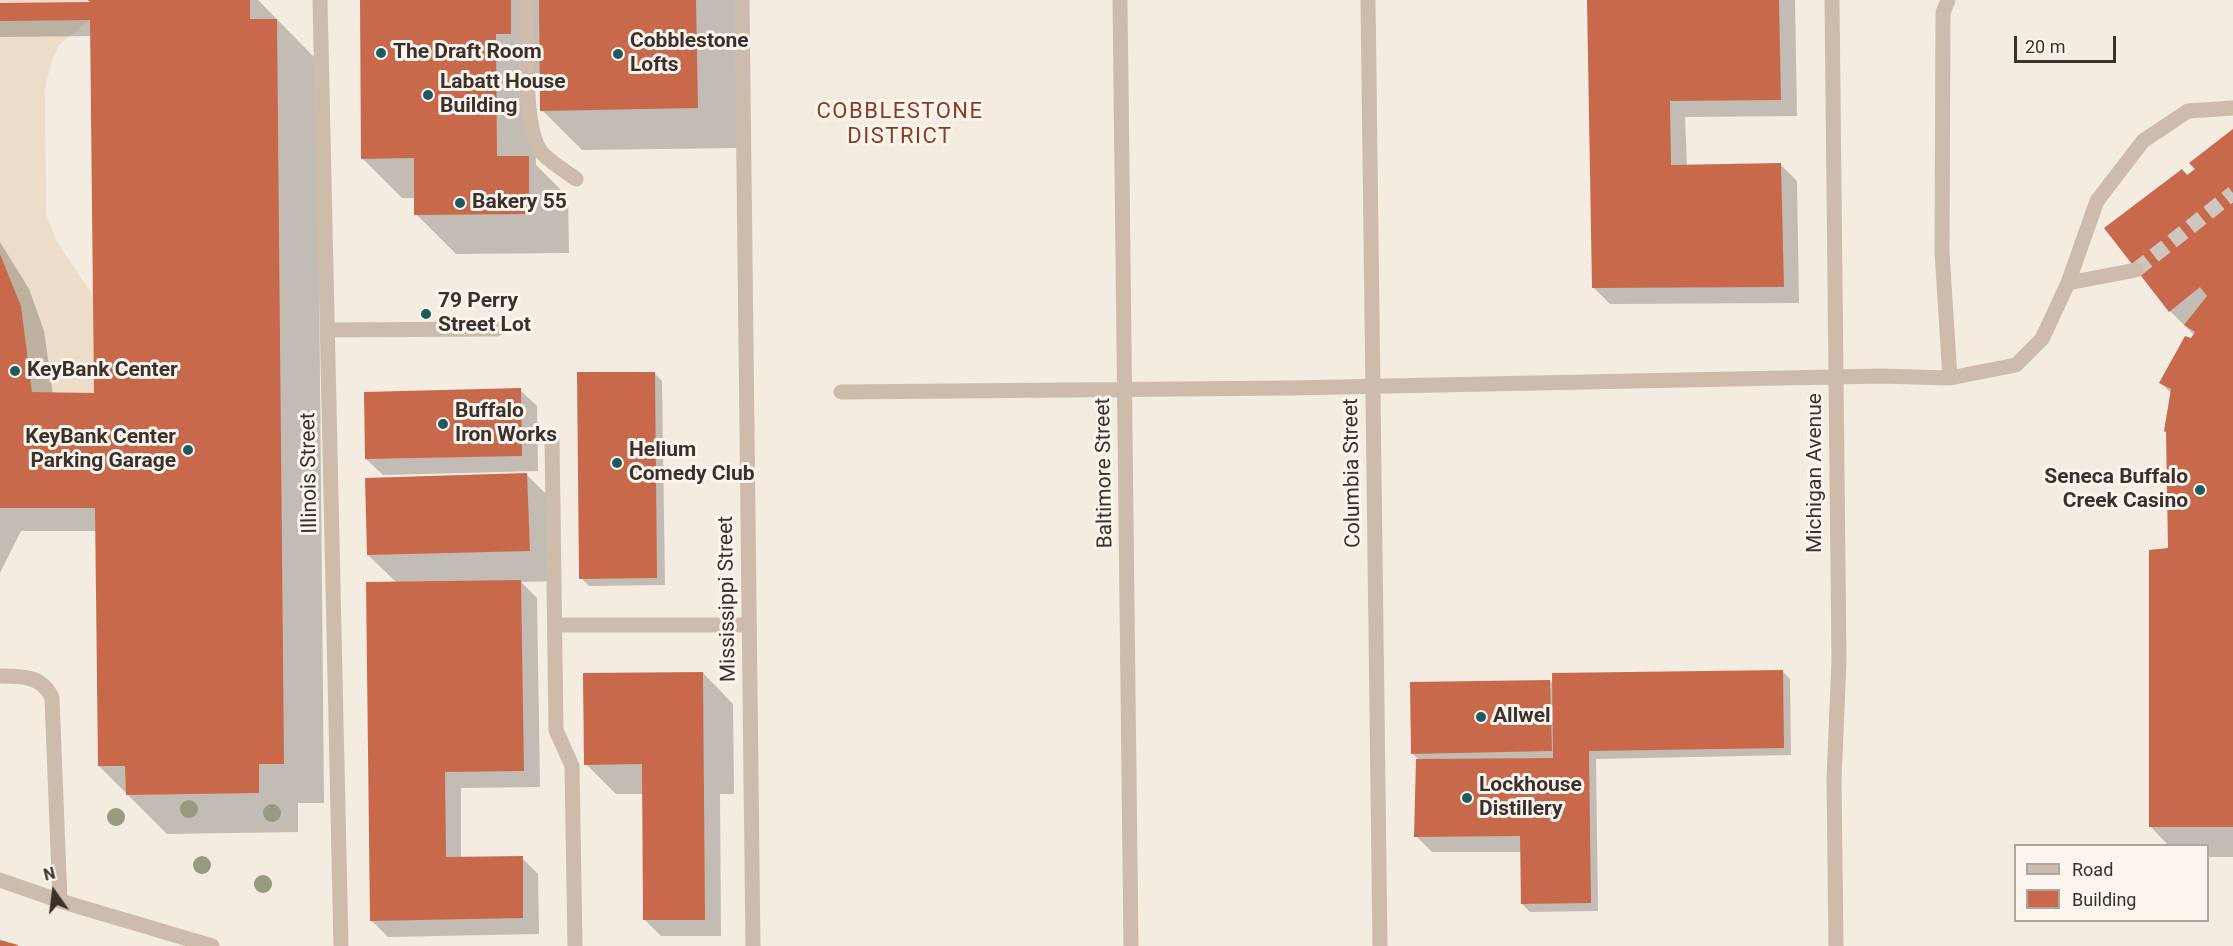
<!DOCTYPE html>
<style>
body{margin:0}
#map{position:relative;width:2233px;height:946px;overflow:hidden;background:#f4ebe1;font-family:Roboto,sans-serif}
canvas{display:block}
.legend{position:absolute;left:2014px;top:844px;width:195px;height:78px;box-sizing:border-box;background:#fbf5ee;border:2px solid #aea6a0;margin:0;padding:8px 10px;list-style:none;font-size:18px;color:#3b302b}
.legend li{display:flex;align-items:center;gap:12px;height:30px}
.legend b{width:30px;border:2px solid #aea6a0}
.north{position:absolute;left:24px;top:862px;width:60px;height:60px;-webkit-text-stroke:4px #fbf5ee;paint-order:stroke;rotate:346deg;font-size:16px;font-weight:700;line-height:24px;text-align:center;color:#3b302b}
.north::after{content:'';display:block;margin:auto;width:21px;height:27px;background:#3b302b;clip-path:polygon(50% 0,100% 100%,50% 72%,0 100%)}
.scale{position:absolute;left:2014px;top:36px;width:102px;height:27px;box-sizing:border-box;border:3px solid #3b302b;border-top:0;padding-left:8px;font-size:18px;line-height:21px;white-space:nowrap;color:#3b302b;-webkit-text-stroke:4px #fbf5ee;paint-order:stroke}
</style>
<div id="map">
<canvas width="2233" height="946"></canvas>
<ul class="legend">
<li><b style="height:8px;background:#cdbbac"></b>Road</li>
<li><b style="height:16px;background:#c8694b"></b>Building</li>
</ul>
<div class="north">N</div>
<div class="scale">20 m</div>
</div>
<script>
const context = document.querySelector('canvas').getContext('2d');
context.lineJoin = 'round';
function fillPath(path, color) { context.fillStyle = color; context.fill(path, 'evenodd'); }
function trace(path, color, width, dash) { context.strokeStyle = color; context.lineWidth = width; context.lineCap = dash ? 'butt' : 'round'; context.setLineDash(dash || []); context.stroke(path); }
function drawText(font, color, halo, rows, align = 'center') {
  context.font = font + ' Roboto,sans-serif'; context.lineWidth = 6; context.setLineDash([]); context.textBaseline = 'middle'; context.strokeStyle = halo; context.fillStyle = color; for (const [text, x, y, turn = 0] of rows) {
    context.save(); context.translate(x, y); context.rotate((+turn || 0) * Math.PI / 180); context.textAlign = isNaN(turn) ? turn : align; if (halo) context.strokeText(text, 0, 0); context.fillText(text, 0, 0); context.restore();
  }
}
const plaza = new Path2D(`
 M0,0H88L90,2V20L59,45L50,66L45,90L46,214L57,242L93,296L94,393L32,392L21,306L0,254Z`);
const shadow = new Path2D(`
 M90,0H258L317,60L324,803H298V832L167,834L99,766L97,531H21L0,573V242L29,289L44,331L53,394H96L92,36L0,37V4H94Z
 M361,0H735L737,148L582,150L542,110L541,73H535L536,165L568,197L569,253L456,254L416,214V198H402L362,158Z
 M1588,0H1795L1797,116L1685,117L1687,166L1781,165L1797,181L1799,303L1610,304L1594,288Z
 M2233,131V857H2208V846H2169L2150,826L2169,549L2172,394L2161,383L2195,336L2170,311L2187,176L2197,170Z
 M654,373L662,381L665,585L589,586L581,578Z
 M520,390L537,406L538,471L383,475L366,459Z
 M527,475L557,505L559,581L521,582L537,598L540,787L461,788V859L522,858L538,874L539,934L388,937L371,920L397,583L368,555Z
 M1782,671L1790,679L1791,755L1596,759L1598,911L1530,912L1522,904L1521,852H1432L1416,836L1420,761L1412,753L1550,681L1554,685Z
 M703,673L733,704L734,794H720L721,936H661L644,919V794H616L586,764Z`);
const building = new Path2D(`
 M88,0H250V19H277L284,764H259V793L126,795L125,766H98L95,508H0V254L21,306L32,392L94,393L90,20L0,21V3L90,2Z
 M360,0H511V34H496L497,156H529V214L414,215V158L361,159Z
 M539,0H696L698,108L540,111Z
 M1587,0H1779L1781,100L1670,101L1671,165L1781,163L1784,287L1592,288Z
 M2233,129V827H2149V550L2168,548L2166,432L2164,431L2171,389L2159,383L2185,336L2191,338L2195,332L2184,325L2207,296L2200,287L2169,312L2104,228L2182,169L2187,175L2195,169L2189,163Z
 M577,372H655L657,578L579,579Z
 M521,388L522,456L365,459L364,392Z
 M527,473L530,551L367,555L365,478Z
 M521,580L524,771L445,772L446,857L523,856V918L370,921L366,582Z
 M1783,670L1784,748L1589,751L1591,903L1521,904L1520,836L1414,837L1416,759L1553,758L1552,673Z
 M703,672L705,920H643L642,764L584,765L583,673Z
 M1550,680L1552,751L1411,754L1410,682Z
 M0,940L18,945V946H0Z`);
const minorTunnel = new Path2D(`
 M2136,270L2233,193`);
const minor = new Path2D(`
 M320,0L341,946
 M527,0C528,33 521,131 543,154C552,163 565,171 576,179
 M742,0L753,946
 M1120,0L1131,946
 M1368,0L1380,946
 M1832,0L1839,661L1834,779L1836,946
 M1948,0L1943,13L1942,252L1950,378
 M2068,283L2136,270
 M328,330L497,329
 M841,392L1290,388L1880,376L1950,378L2016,365L2042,339L2068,283L2097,201L2143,141L2188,111L2233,108
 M552,439L556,730L572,766L575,946
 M556,625H749
 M0,676C22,676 43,676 52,698L60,901
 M0,880L60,901L212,946`);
const trees = [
 [189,809],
 [272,813],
 [116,817],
 [202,865],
 [263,884]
];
const markers = [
 [381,53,6,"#1f5a5e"],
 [618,54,6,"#1f5a5e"],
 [428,95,6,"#1f5a5e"],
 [460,203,6,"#1f5a5e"],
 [426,314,6,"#1f5a5e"],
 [15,371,6,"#1f5a5e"],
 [443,424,6,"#1f5a5e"],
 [188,450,6,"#1f5a5e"],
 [617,463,6,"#1f5a5e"],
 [2200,490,6,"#1f5a5e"],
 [1481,717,6,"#1f5a5e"],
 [1467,798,6,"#1f5a5e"]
];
const poiNames = [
 ["Cobblestone",630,42],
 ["Lofts",630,66],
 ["The Draft Room",393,53],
 ["Labatt House",440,83],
 ["Building",440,107],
 ["Bakery 55",472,203],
 ["79 Perry",438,302],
 ["Street Lot",438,326],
 ["KeyBank Center",27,371],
 ["Buffalo",455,412],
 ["Iron Works",455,436],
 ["KeyBank Center",176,438,"right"],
 ["Parking Garage",176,462,"right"],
 ["Helium",629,451],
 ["Comedy Club",629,475],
 ["Seneca Buffalo",2188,478,"right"],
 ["Creek Casino",2188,502,"right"],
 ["Allwel",1493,717],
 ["Lockhouse",1479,786],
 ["Distillery",1479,810]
];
const streetNames = [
 ["Illinois Street",310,473,-91],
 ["Baltimore Street",1105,473,-91],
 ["Columbia Street",1353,473,-91],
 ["Michigan Avenue",1816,473,-90],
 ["Mississippi Street",728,599,-91]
];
const neighbourhoodNames = [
 ["COBBLESTONE",900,112],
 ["DISTRICT",900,137]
];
fillPath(plaza, '#ecdcc8');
fillPath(shadow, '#0003');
fillPath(building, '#c8694b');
trace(minorTunnel, '#cfc6bd', 15, [15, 8]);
trace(minor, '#cdbbac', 15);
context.fillStyle = '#969b7f';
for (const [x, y] of trees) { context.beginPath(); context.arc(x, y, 9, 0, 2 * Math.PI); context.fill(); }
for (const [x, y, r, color] of markers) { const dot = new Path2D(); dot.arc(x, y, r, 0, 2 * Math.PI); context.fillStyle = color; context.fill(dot); trace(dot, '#fbf5ee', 2); }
drawText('bold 21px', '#3b302b', '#fbf5ee', poiNames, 'left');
drawText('21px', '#3b302b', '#fbf5ee', streetNames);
context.letterSpacing = '1.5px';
drawText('22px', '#8c3b22', '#fbf5ee', neighbourhoodNames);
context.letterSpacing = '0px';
</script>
